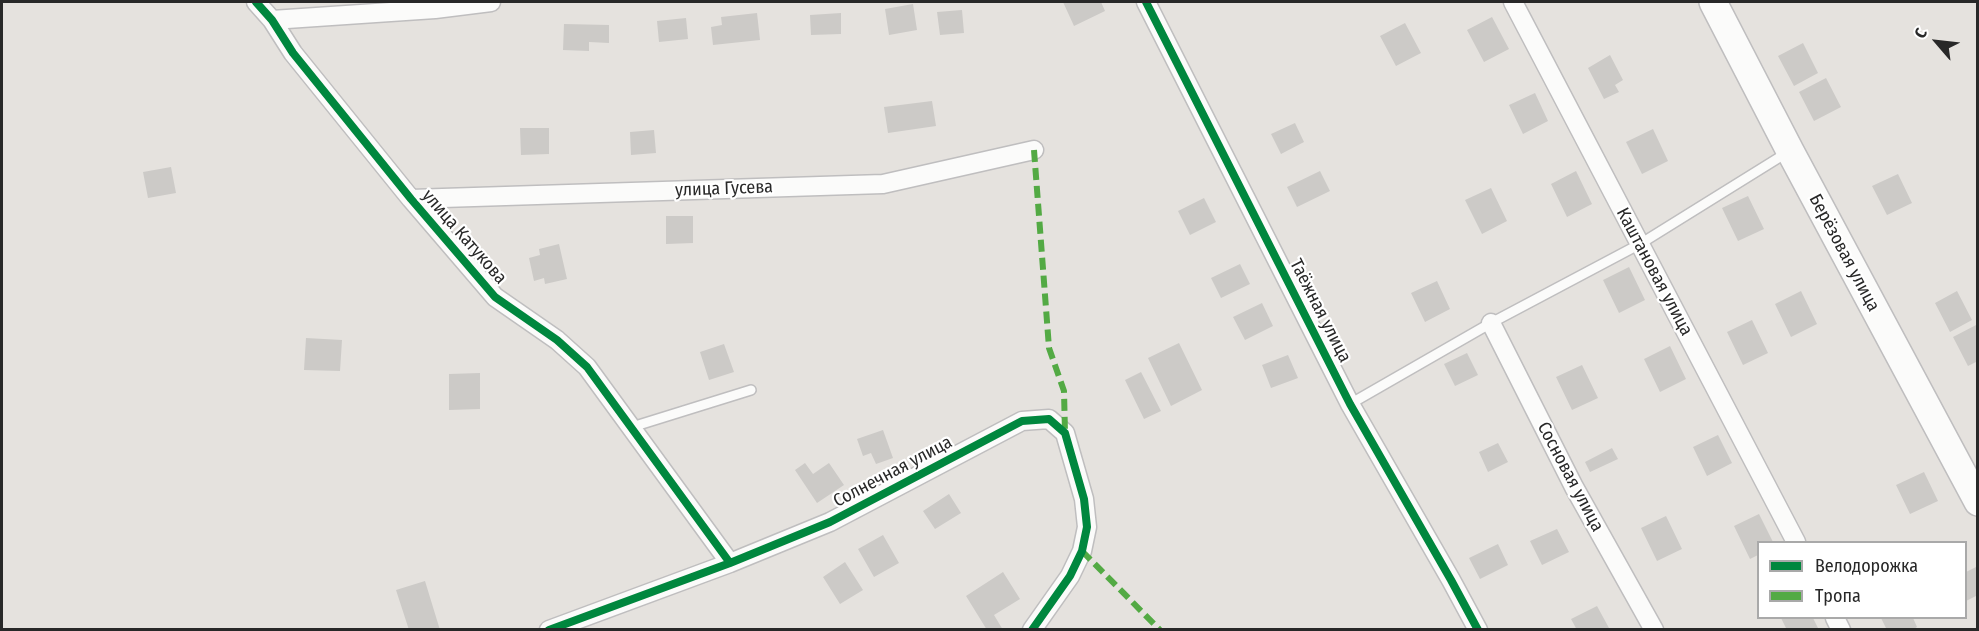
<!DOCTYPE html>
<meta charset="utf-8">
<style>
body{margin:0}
#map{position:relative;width:1979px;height:631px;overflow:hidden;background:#e5e2de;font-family:"Fira Sans Condensed",sans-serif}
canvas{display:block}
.frame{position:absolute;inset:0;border:3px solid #282828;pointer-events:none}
.legend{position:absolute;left:1757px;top:541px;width:210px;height:78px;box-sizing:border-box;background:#fff;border:2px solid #a9a9a9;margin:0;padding:8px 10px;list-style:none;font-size:18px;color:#282828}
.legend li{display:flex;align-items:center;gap:12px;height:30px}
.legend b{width:30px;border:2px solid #a9a9a9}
.north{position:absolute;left:1907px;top:12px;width:60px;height:60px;-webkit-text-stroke:4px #fff;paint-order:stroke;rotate:298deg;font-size:16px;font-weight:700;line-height:24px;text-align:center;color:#282828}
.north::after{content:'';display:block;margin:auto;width:21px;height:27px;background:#282828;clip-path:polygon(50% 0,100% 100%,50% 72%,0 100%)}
</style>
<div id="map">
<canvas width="1979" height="631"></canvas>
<div class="frame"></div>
<ul class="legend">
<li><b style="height:8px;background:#00873e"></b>Велодорожка</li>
<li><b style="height:8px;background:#53aa44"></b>Тропа</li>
</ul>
<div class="north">С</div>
</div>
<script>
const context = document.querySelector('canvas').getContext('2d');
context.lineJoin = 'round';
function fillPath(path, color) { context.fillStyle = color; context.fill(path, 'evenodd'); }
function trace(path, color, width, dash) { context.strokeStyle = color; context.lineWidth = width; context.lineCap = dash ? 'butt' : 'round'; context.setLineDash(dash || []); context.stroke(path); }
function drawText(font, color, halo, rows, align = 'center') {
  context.font = font + ' "Fira Sans Condensed",sans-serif'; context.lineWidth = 4.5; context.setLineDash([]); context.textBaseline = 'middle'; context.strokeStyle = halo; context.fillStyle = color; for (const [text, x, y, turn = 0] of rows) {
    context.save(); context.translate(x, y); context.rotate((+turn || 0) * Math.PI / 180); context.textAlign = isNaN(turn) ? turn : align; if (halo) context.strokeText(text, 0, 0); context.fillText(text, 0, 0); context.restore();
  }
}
const building = new Path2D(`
 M1063,2H1101L1105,11L1074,26Z
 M913,4L917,30L889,35L885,9Z
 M962,10L964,33L940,35L937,12Z
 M757,13L760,40L713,45L711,27L722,25L721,17Z
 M841,13V34L811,35L810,15Z
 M1492,17L1509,49L1484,62L1467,30Z
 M686,18L688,39L659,42L657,21Z
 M1405,23L1421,53L1396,66L1380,36Z
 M564,24L609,25V43L589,42V51L563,50Z
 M1803,43L1818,73L1794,86L1778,56Z
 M1610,55L1623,80L1615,85L1619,92L1604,99L1588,68Z
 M1826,78L1841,107L1814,121L1799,92Z
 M1535,93L1548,121L1523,134L1509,105Z
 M932,101L936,126L888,133L884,107Z
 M1295,123L1304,142L1281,154L1271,134Z
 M520,128H549V154L521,155Z
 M1653,129L1668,161L1642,174L1626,142Z
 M654,130L656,153L631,155L630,132Z
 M171,167L176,193L148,198L143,172Z
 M1320,171L1330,191L1297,207L1287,187Z
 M1576,171L1592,204L1567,217L1551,184Z
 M1898,174L1912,203L1887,215L1872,186Z
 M1491,188L1507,221L1482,234L1465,200Z
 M1748,196L1764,229L1738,241L1722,208Z
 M1204,198L1216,222L1190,235L1178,211Z
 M666,216H693V243L666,244Z
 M559,244L567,279L545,284L544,278L534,281L529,258L540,255L539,249Z
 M1240,264L1250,284L1221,298L1211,278Z
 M1629,267L1645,300L1619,313L1603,280Z
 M1437,281L1450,309L1425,322L1411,293Z
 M1801,291L1817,324L1791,337L1775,304Z
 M1957,291L1972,320L1950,332L1935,303Z
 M1262,303L1273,326L1245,340L1233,317Z
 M1752,320L1768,353L1743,365L1727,332Z
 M1978,324V361L1968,366L1953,337Z
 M306,338L342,340L340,371L304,370Z
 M1179,343L1202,390L1171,406L1148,358Z
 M724,344L734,372L709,380L700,352Z
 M1670,346L1686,379L1660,392L1644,359Z
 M1467,353L1478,375L1455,386L1444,364Z
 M1288,355L1298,378L1271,388L1262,365Z
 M1582,365L1598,398L1572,410L1556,377Z
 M1141,372L1161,411L1144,419L1125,380Z
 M480,373V409L449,410V374Z
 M883,430L893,458L876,464L871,453L863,456L857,439Z
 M1718,435L1732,463L1707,476L1693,447Z
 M1498,443L1508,462L1488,472L1479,452Z
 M1612,448L1618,459L1590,472L1585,462Z
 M805,463L813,474L829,463L844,485L817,503L795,470Z
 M1924,472L1938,501L1910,514L1896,485Z
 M949,494L961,513L935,529L923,511Z
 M1759,514L1773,542H1758V555L1750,559L1734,526Z
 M1666,516L1682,549L1657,561L1641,528Z
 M1557,529L1569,552L1542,565L1530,541Z
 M883,535L899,563L874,577L858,549Z
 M1498,544L1508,565L1480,579L1469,558Z
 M845,562L863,590L840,604L823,577Z
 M1978,566V595L1966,601V572Z
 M1003,572L1020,599L994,615L1003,630H987L966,596Z
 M425,581L440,630H409L396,590Z
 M1597,606L1609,628L1605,630H1577L1571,619Z
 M1781,618H1813L1819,630H1787Z
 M1881,618H1913L1917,627L1912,630H1887Z`);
const service = new Path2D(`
 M1350,404L1491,323L1640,244L1788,152
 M632,427L751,390`);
const minor = new Path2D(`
 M256,2L272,20L293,53L411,199L495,297L557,340L587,367L730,563
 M1146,2L1350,404L1451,580L1478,630
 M1513,2L1796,542
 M272,20L435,9L491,2
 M411,199L883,184L1034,150
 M1491,323L1574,487L1654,630
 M1835,618L1841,630
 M549,630L730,563L830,522L1022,421L1049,419L1065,433L1084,499L1087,527L1082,551L1070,576L1032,630`);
const secondary = new Path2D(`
 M1713,2L1790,151L1978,502`);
const quiet = new Path2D(`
 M1034,150L1049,348L1064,391L1065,433
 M1082,551L1160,630`);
const cycleway = new Path2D(`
 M256,2L272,20L293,53L411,199L495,297L557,340L587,367L730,563
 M1146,2L1350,404L1451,580L1478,630
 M549,630L730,563L830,522L1022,421L1049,419L1065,433L1084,499L1087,527L1082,551L1070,576L1032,630`);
const streetNames = [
 ["улица Гусева",724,189,-2],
 ["улица Катукова",464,237,49],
 ["Берёзовая улица",1844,253,62],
 ["Каштановая улица",1654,272,62],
 ["Таёжная улица",1320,311,63],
 ["Солнечная улица",893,472,-28],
 ["Сосновая улица",1570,477,62]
];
fillPath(building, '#cccac7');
trace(service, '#bfbebf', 12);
trace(minor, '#bfbebf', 21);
trace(secondary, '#bfbebf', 30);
trace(service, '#fbfbfa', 9);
trace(minor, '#fbfbfa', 18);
trace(secondary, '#fbfbfa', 27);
trace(quiet, '#53aa44', 6, [12, 6]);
trace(cycleway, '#00873e', 8);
drawText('18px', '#282828', '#fff', streetNames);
</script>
